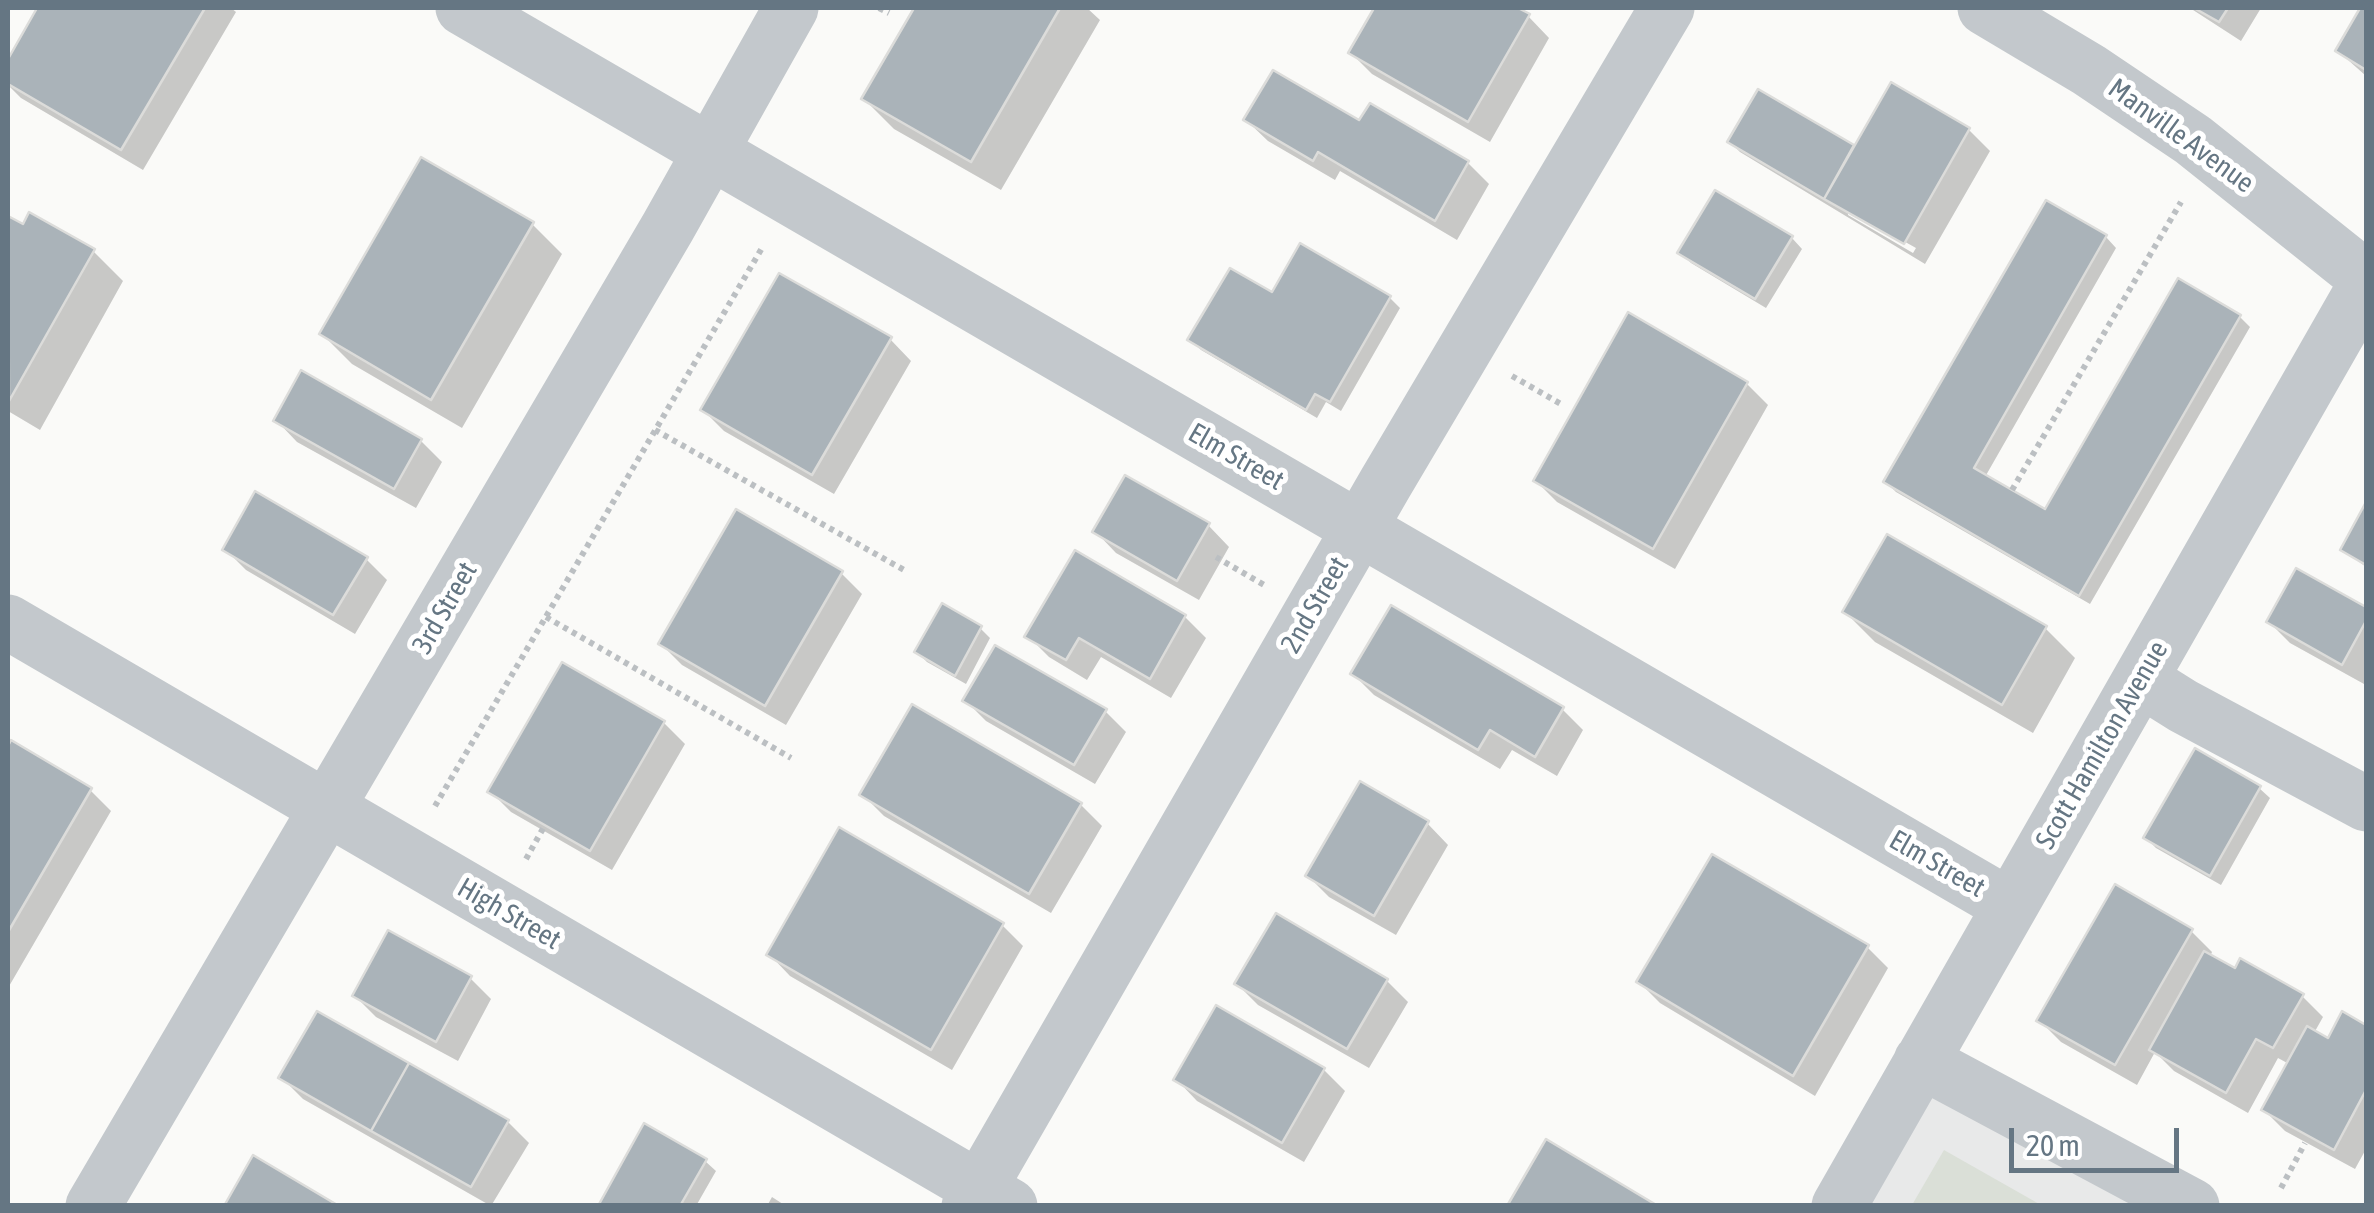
<!DOCTYPE html>
<style>
body{margin:0}
#map{position:relative;width:2374px;height:1213px;overflow:hidden;background:#fafaf8;font-family:"Asap Condensed",sans-serif}
canvas{display:block}
.frame{position:absolute;inset:0;border:10px solid #657683;pointer-events:none}
.scale{position:absolute;left:2009px;top:1128px;width:170px;height:45px;box-sizing:border-box;border:5px solid #657683;border-top:0;padding-left:12px;font-size:30px;line-height:35px;white-space:nowrap;color:#657683;-webkit-text-stroke:8px #fff;paint-order:stroke}
</style>
<div id="map">
<canvas width="2374" height="1213"></canvas>
<div class="frame"></div>
<div class="scale">20 m</div>
</div>
<script>
const context = document.querySelector('canvas').getContext('2d');
context.lineJoin = 'round';
function fillPath(path, color) { context.fillStyle = color; context.fill(path, 'evenodd'); }
function trace(path, color, width, dash) { context.strokeStyle = color; context.lineWidth = width; context.lineCap = dash ? 'butt' : 'round'; context.setLineDash(dash || []); context.stroke(path); }
function drawText(font, color, halo, rows, align = 'center') {
  context.font = font + ' "Asap Condensed",sans-serif'; context.lineWidth = 10; context.setLineDash([]); context.textBaseline = 'middle'; context.strokeStyle = halo; context.fillStyle = color; for (const [text, x, y, turn = 0] of rows) {
    context.save(); context.translate(x, y); context.rotate((+turn || 0) * Math.PI / 180); context.textAlign = isNaN(turn) ? turn : align; if (halo) context.strokeText(text, 0, 0); context.fillText(text, 0, 0); context.restore();
  }
}
const built = new Path2D(`
 M1921,1061L2192,1206H1839Z`);
const green = new Path2D(`
 M1944,1150L2041,1205H1912Z`);
const shadow = new Path2D(`
 M40,8H231L236,12L143,170L21,98L8,85V64Z
 M917,8H1087L1100,20L1001,190L894,129L864,99Z
 M1377,8H1513L1528,16L1549,38L1490,142L1372,74L1351,53Z
 M2190,8H2261L2241,41Z
 M2363,8H2366V76L2338,51Z
 M1758,93L1855,149L1969,130L1990,151L1925,264L1740,152L1730,142ZM1848,210L1916,248L1913,253L1848,215Z
 M1246,120L1360,124L1468,163L1489,184L1457,240L1340,171L1335,180L1268,141Z
 M2046,203L2106,237L2116,248L1985,477L2045,512L2240,317L2250,327L2090,604L1896,492L1886,482Z
 M8,219L24,228L93,251L123,281L40,430L8,411Z
 M532,224L562,254L462,428L352,364L322,334Z
 M1792,238L1802,249L1766,308L1691,263L1681,253Z
 M1273,296L1390,298L1400,308L1341,411L1326,402L1317,418L1201,350L1191,340Z
 M890,339L911,361L834,494L724,431L703,410Z
 M1747,384L1768,405L1675,569L1557,502L1536,481Z
 M276,420L421,441L442,462L416,508L297,442Z
 M2366,507V567L2343,550Z
 M1208,525L1229,547L1199,600L1116,553L1095,531Z
 M225,549L366,559L387,580L355,634L246,570Z
 M2297,571L2366,610L2364,684L2290,643L2269,622Z
 M841,573L862,594L786,725L682,665L661,644Z
 M1845,612L2045,628L2075,658L2033,733L1875,642Z
 M1185,617L1206,638L1171,698L1101,657L1087,680L1049,657L1028,636Z
 M980,628L990,638L966,684L927,662L917,652Z
 M1353,674L1562,709L1583,730L1557,776L1512,750L1500,769L1374,695Z
 M965,700L1105,711L1126,732L1095,784L986,721Z
 M664,723L685,744L612,870L511,812L490,791Z
 M12,744L90,790L111,811L8,988V751Z
 M2259,788L2270,798L2221,885L2156,848L2146,838Z
 M863,795L1081,805L1102,826L1051,913L884,816Z
 M1427,823L1448,845L1396,935L1329,897L1308,876Z
 M1002,925L1023,946L952,1070L790,976L769,954Z
 M2191,931L2212,952L2210,957L2236,972L2302,996L2323,1017L2314,1033L2329,1041L2343,1015L2366,1027V1149L2355,1169L2285,1131L2264,1110L2289,1064L2278,1058L2248,1113L2174,1071L2155,1052L2137,1085L2061,1042L2039,1020Z
 M1867,947L1888,968L1815,1096L1660,1003L1639,982Z
 M470,978L491,999L458,1061L376,1017L355,996Z
 M1387,981L1408,1002L1369,1068L1258,1005L1237,984Z
 M1217,1008L1324,1070L1345,1091L1304,1162L1197,1101L1176,1079Z
 M282,1078L508,1122L529,1143L491,1206L303,1099Z
 M705,1161L716,1171L696,1206H600Z
 M772,1197L786,1206H767Z`);
const building = new Path2D(`
 M37,8H205L121,150L8,84V59Z
 M914,8H1060L971,162L861,99Z
 M1374,8H1518L1530,14L1468,122L1348,53Z
 M2194,8H2228L2219,22Z
 M2360,8H2366V70L2335,51Z
 M1273,70L1359,120L1370,103L1469,161L1435,221L1318,152L1313,161L1243,120Z
 M1891,82L1970,128L1904,244L1824,199Z
 M1758,89L1854,145L1824,199L1727,142Z
 M421,157L534,222L431,400L319,334Z
 M1715,190L1793,236L1755,299L1677,253Z
 M2046,200L2107,235L1974,468L2045,509L2178,278L2241,315L2079,596L1883,482Z
 M29,212L95,249L9,401L8,216L23,224Z
 M1300,243L1391,296L1330,402L1315,394L1306,410L1187,340L1230,268L1272,292Z
 M779,273L892,337L812,475L700,410Z
 M1628,312L1748,382L1653,549L1533,481Z
 M301,370L422,439L394,489L273,421Z
 M1125,475L1210,523L1177,581L1092,532Z
 M255,491L368,557L333,615L222,550Z
 M2366,502V565L2340,550Z
 M736,509L843,571L765,706L658,644Z
 M1887,534L2047,626L2002,705L1842,612Z
 M1075,550L1186,615L1150,679L1079,638L1066,660L1024,637Z
 M2296,568L2366,607V621L2342,665L2266,622Z
 M942,603L982,626L955,676L914,652Z
 M1391,605L1564,707L1535,757L1490,730L1478,750L1350,674Z
 M995,645L1107,709L1074,765L962,701Z
 M562,662L665,721L590,851L487,792Z
 M912,704L1082,803L1029,894L859,795Z
 M11,740L92,788L8,932V746Z
 M2195,748L2261,786L2210,876L2143,838Z
 M1360,781L1429,821L1374,916L1305,876Z
 M839,827L1004,923L931,1050L766,955Z
 M1712,854L1869,945L1793,1076L1636,982Z
 M2115,884L2193,929L2115,1065L2036,1021Z
 M1276,913L1388,979L1347,1049L1234,984Z
 M388,930L472,976L436,1042L352,996Z
 M2204,951L2235,968L2240,958L2304,994L2273,1048L2256,1039L2226,1093L2149,1050Z
 M1216,1005L1325,1068L1282,1143L1173,1080Z
 M317,1011L409,1063L371,1131L278,1078Z
 M2342,1011L2366,1025V1090L2334,1150L2261,1110L2307,1026L2328,1038Z
 M409,1063L509,1120L471,1187L371,1131Z
 M644,1123L707,1159L680,1206H598Z
 M1546,1139L1658,1206H1507Z
 M253,1155L339,1206H224Z`);
const path = new Path2D(`
 M879,8L889,13
 M1512,376L1561,404
 M655,430L904,570
 M2012,490L2181,202
 M1216,557L1264,585
 M546,617L791,758
 M435,806L762,248
 M526,859L545,825
 M2281,1188L2305,1143`);
const minor = new Path2D(`
 M463,8L2010,906
 M1985,8L2089,70L2193,140L2366,278
 M8,622L1010,1206
 M2140,679L2183,706L2366,804
 M1921,1061L2192,1206
 M93,1206L668,227L791,8
 M969,1206L1385,484L1667,8
 M1839,1206L2366,284`);
const streetNames = [
 ["Manville Avenue",2181,136,36],
 ["Elm Street",1236,457,30],
 ["2nd Street",1315,605,-60],
 ["3rd Street",445,608,-60],
 ["Scott Hamilton Avenue",2102,745,-60],
 ["Elm Street",1937,864,30],
 ["High Street",509,914,30]
];
fillPath(built, '#e8e9e9');
fillPath(green, '#dadfd7');
fillPath(shadow, '#0003');
fillPath(building, '#aab3b9');
trace(building, '#dcdcda', 2.5);
trace(path, '#bbbfc2', 6, [5, 5]);
trace(minor, '#c3c8cc', 55);
drawText('28px', '#657683', '#fff', streetNames);
</script>
